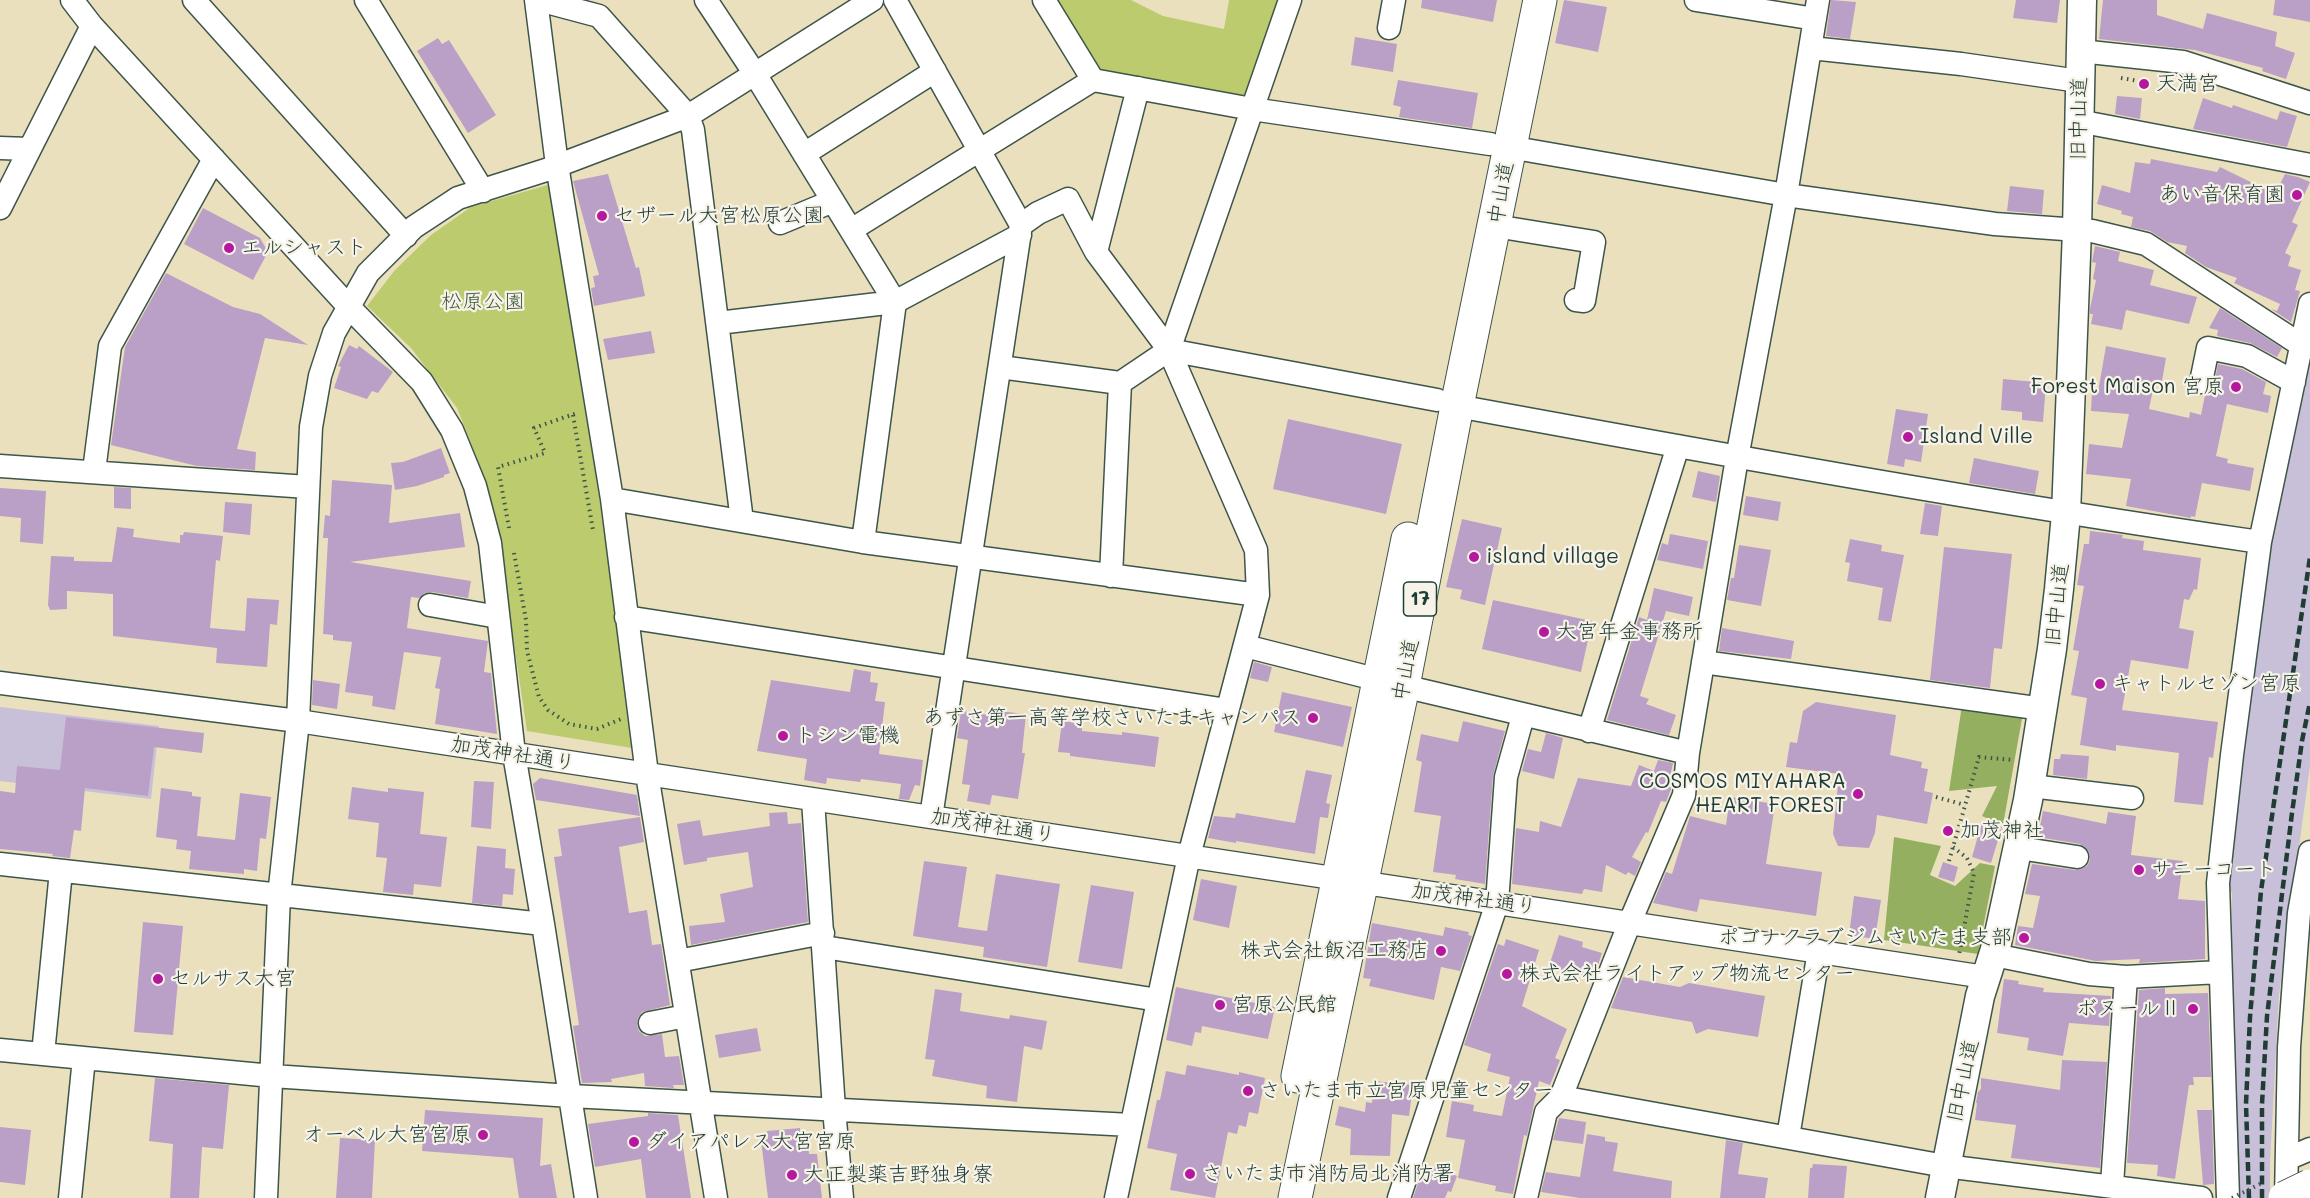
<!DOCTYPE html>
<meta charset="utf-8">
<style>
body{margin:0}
canvas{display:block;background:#ebe0bd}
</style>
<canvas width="2310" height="1198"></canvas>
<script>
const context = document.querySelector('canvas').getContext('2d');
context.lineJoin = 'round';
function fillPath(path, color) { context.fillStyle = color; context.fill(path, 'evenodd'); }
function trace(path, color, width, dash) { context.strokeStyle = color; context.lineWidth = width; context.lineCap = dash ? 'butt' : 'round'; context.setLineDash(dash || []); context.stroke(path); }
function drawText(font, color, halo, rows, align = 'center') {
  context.font = font + ' Mali,"Klee One",sans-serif'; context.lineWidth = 4.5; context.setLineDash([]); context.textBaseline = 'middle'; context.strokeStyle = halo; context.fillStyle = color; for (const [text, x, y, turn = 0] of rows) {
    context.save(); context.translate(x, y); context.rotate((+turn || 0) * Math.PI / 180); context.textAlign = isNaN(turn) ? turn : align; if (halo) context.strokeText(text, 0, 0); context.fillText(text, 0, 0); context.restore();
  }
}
const industrial = new Path2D(`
 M2310,362V766L2279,995L2270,1163V1198H2237L2231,994L2232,893L2229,890L2236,773L2250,649L2284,476Z
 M0,707L159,726L151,799L0,781Z`);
const green = new Path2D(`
 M1053,0H1131L1163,16L1224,29L1229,0H1283L1248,93L1240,97L1099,75Z
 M551,184L638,749L527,731L499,543L486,481L457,408L411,348L367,306L395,270L431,235L471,207Z`);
const forest = new Path2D(`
 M1962,705L2023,713L2003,825L1982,816L1997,786L1949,791Z
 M1894,837L1941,846L1930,875L1955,886L1980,863L1995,866L1978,954L1884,940Z`);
const building = new Path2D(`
 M1422,0H1497L1493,22L1421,8Z
 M1564,0L1607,7L1598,52L1555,43Z
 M1831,0L1856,2L1850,39L1826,36Z
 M2016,0H2060L2057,23L2013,18Z
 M2103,0H2157V15L2203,29L2207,13L2277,32L2275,46L2295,53L2286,79L2262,71L2263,68L2195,50L2099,39Z
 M2275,0H2310V22L2273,15Z
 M1355,37L1397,44L1393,72L1351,65Z
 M438,38L442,44L449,40L496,115L468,133L417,51Z
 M1398,80L1478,93L1472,128L1399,117L1401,107L1393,105Z
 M2117,96L2142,98L2140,119L2115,114Z
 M2203,98L2232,108L2233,105L2277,120L2280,111L2297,116L2287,147L2193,129Z
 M2151,159L2217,172L2220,167L2275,194L2285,174L2298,177L2310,182L2292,222L2298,225L2285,253L2291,256L2288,266L2301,270L2295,290L2300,291L2291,322L2271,309L2277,311L2280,304L2234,283L2237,278L2206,267L2185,253L2187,246L2167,242L2150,231L2131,227L2133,217L2121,214L2122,211L2097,204L2102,185L2130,193L2135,162L2150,164Z
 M608,174L636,268L639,267L645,296L594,306L591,288L595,287L593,276L599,275L573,181Z
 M2010,186L2044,190L2042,214L2007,211Z
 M203,208L260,238L268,252L253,280L184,244Z
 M2095,246L2120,252L2118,261L2154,270L2150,285L2197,297L2189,324L2126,310L2122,330L2091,324L2093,314H2090V309L2096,280L2093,279L2096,263L2092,262Z
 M166,273L233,307L260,314L308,345L265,338L237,449L256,452L255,470L197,466L111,445L125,347Z
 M2220,308L2282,348L2277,357L2250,343L2217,336L2218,330L2209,328Z
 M651,331L655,353L608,360L603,339Z
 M349,345L357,349L359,346L393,372L378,393L372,391L367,399L334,388L341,367L338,366Z
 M2106,346L2166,358L2162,381L2155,380L2149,409L2189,418L2190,412L2201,415L2205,395L2211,391L2214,385L2218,364L2242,369L2266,382L2263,394L2271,396L2268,413L2227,404L2216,456L2228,459L2227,463L2254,468L2250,491L2202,483L2195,517L2191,516V518L2126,506L2131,479L2086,474L2089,444L2122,448L2129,414L2091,411L2092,392H2098Z
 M2003,379L2046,383L2043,422L2022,420V412L2001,410Z
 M1896,409L1928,414L1921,462L1905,459L1904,467L1887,464Z
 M1288,419L1402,444L1386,514L1273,489Z
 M441,448L450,473L444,475V477L417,486L395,490L391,463L403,462Z
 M1974,458L2039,471L2035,494L1969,483Z
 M1698,471L1720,476L1716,502L1692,497Z
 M332,480L392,485L389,523L460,513L465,547L350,562L471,581L468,598L432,592L425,593L419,598L411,597L407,628L488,641L484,672L491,673L497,734L435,724L440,689L435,688L441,657L404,652L395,710L372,706L373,696L345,692L352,642L333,640V635L323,634L328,538H323L325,515L330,516Z
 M114,487L131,488V509L114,508Z
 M0,488L46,491L43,544L20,542L21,518L0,516Z
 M1746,496L1781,502L1778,521L1743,515Z
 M225,502L252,504L250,535L223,532Z
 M1925,503L1942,506L1938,536L1920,534Z
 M1462,519L1502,528L1485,605L1460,599L1462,590L1446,587Z
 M117,527L134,529L133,537L180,543V535H183L184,532L223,536L220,561L216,560L210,628L245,631L247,598L279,600L277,625L270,624L267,667L216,663L217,648L113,636V594L67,591V609L50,610L48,605L51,556L74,557V561L112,562Z
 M2090,531L2123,535L2122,538L2144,541L2143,550L2201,558L2197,590L2194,589L2189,600L2184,599L2179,628L2194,631L2188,669L2131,660L2122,710L2218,722L2213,758L2209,757L2203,805L2174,802L2179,753L2116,745V751L2080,745L2087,698L2071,695L2079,651L2073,650L2084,586L2077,585L2084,544H2089Z
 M1670,534L1708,541L1703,569L1657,560L1662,543L1668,545Z
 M1850,539L1882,545L1881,551L1904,555L1891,622L1878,620L1883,588L1847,581L1850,563L1845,562Z
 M1739,545L1771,550L1761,606L1727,600L1731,578H1734Z
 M1944,547L2012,554L2002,649L1994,648L1990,688L1930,680Z
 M1654,588L1693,597L1689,616L1666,611L1640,696L1649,699L1646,704L1676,715L1669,735L1607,720L1639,617L1647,620Z
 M1493,600L1592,621L1581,672L1482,649Z
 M1722,628L1794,641L1791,659L1719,651Z
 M1254,662L1272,667L1268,682L1250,678Z
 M854,669L871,672L870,682L878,683L875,701L885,702L879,754L923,760L920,786L915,785L909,800L899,799L901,784L861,779L860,782L827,778L826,784L804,780L807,759L757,751L771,680L850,692Z
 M313,680L340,684L337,709L312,705Z
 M1282,692L1352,707L1343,747L1274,732Z
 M1816,702L1896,715L1890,755L1922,762L1921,768L1928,769L1924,791L1933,793L1927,824L1877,815L1875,833L1869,848L1838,846L1833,834L1839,774L1786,767L1790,742L1797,743L1803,711Z
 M961,711L997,716L998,711L1026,714L1022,753H1025L1018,799L992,795L990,805L967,801L970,785L962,784L968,740L957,738Z
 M66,717L204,733L202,753L154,747L148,796L85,788L81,831L74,830L70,858L52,856L53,854L0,849V791L15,793L17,766L60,770Z
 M1062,721L1078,723L1077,728H1082V731L1122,735V732L1159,737L1155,767L1070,756V753L1058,752Z
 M1463,721L1505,731L1493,776L1485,884L1455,879L1456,875L1433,872L1441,816L1414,812L1422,762L1416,760L1421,734L1458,742Z
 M1546,733L1563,738L1554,779L1522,771L1528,749L1541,752Z
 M2061,754L2089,756L2087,779L2053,775L2054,759H2060Z
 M1658,760L1673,763L1670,777L1672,778L1671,789L1666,802L1661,801L1648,833L1646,832L1632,857L1641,862L1635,876L1628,872L1626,875L1606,865L1602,892L1584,889L1582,894L1512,884L1516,828L1539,832L1540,821L1561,827L1578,778L1631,786L1639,765L1654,771Z
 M1306,770L1332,775L1326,803L1330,804L1328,818L1320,817L1315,854L1236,841V843L1208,838L1214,816L1235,818L1236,813L1295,823Z
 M540,778L637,795L640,816L536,800L533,784Z
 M474,781L494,782L491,829L471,827Z
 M352,787L388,792V788L424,792L420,834L447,837L441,887L414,884L413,895L383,892L387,858L376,857L379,823L348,819Z
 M161,788L192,792V796L201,797L197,836L235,840L240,793L271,797L266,839L260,838L257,871L244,869V874L189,869L191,851L176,849L177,840L156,837Z
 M1730,797L1775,804L1766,864L1822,872L1816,916L1700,899L1697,912L1653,903L1666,872L1672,874L1690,816L1726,825Z
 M2043,811L2106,824L2108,812L2136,816L2131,855L2183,861L2178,899L2205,901V959L2139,963L2140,959L2096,961L2015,945L2018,926L2033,928L2040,896L2025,894L2032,864L2076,870L2087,866L2090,860L2089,852L2080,844L2038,837Z
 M787,812L788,824L801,823L808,922L691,945L689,926L725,922L720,894L753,887L748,852L707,858V861L684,865L677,824L700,820L703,836L770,826L769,813Z
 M640,817L644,842L619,847L629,913L647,910L652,945L661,944L670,1005L642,1012L638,1018L637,1025L639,1031L645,1036L662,1034L665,1057L679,1056L684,1085H673L674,1088L645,1086L644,1073L611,1079L612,1082L582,1083L573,1026L579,1025L554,857L562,856L558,829Z
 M1982,822L2002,827L1991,863L1972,857Z
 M477,846L506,849L505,868L515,869L513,895L503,894L502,906L472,903Z
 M924,861L967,867L958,927L987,931L996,874L1060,884L1047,967L983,957L984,947L913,936Z
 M1943,862L1958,867L1954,882L1938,877Z
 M1201,879L1237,886L1229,928L1193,920Z
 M1091,885L1134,892L1122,969L1078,962Z
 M1854,896L1881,900L1875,939L1849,935Z
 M143,922L183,926L173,1035L134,1032Z
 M1372,923L1443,936L1445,927L1469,932L1468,935L1472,936L1460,971L1441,967L1434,1000L1369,986L1371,979L1363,978Z
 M1559,935L1583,942L1582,947L1602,953L1593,980L1549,966Z
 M1506,939L1539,950L1522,1006L1567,1029L1555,1058L1560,1060L1550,1085L1539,1081L1527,1136L1524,1135L1513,1194L1495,1191L1496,1186L1458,1178L1465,1140L1446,1137L1452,1101L1474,1105L1473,1111L1502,1116L1510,1077L1487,1071L1491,1054L1464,1045L1498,944L1504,946Z
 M1623,977L1680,987L1689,983L1765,996L1758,1037L1708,1029L1696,1034L1692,1022L1611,1008Z
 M2004,979L2019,981L2018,984L2044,988L2043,992L2111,996L2109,1026L2069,1023L2063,1056L2027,1050L2029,1038L1997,1033Z
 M1176,987L1275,1007L1268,1039L1202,1026L1201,1033L1195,1032L1192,1046L1166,1040Z
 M2165,988V994L2208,993L2211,1077H2193L2194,1085H2189L2175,1179L2157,1176L2158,1165L2127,1163L2139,990Z
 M935,989L962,993L960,1011L1009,1019L1010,1015L1047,1021L1042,1050L1024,1046L1017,1102L986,1098L987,1086L932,1076L935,1060L925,1059Z
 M757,1028L761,1051L719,1058L715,1035Z
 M2062,1060L2107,1062L2100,1168L2011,1158L2016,1125L1975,1120L1977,1103H1976L1978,1092L1981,1089V1078L2060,1090Z
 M1187,1065L1239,1075V1072L1265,1078L1258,1114L1249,1112L1246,1127L1239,1125L1237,1134L1228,1132L1215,1198L1170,1190L1177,1154L1147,1148L1157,1100H1160L1166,1071L1185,1075Z
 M155,1078L229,1085L223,1149L202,1147L199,1198H170L173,1144L149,1141Z
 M1374,1081L1413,1085L1409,1116L1392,1114L1390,1156L1350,1155L1351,1129L1335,1125L1339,1106L1365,1112L1366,1102L1372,1103Z
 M425,1110L543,1118L540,1166L551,1164L557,1198H519L513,1158L422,1151Z
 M2197,1110H2212L2214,1184L2203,1185Z
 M648,1113L678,1115L691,1198H646L641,1159L595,1167L588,1124L648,1116Z
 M1559,1118L1586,1122L1583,1144L1553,1140Z
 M0,1127L31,1130L25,1185L0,1182Z
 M800,1128V1135H807L809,1154H817L822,1198H768L761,1140L768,1139L767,1131Z
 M1587,1134L1605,1137V1141L1618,1143L1613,1171L1672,1181L1671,1198H1580L1541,1192L1546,1172L1580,1177Z
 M340,1138L375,1140L372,1198H336Z
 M1726,1140L1743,1143L1738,1174L1768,1178L1765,1198H1720Z
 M1813,1164L1847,1166L1844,1198H1808L1810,1168H1812Z
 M1430,1166L1457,1176L1451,1192L1448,1191L1445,1198H1413L1423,1169L1429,1171Z`);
const path = new Path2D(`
 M2121,78L2139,81
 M573,415L593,530
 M509,528L498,467L545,453L534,428L577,413
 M514,553L526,620L527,651L539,697L548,710L569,724L597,729L621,719
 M1936,797L1965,805
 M1953,847L1967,858L1974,873L1959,955
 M1949,861L1979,757L2013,760`);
const minor = new Path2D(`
 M72,0L92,26L349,307L422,382L452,430L475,486L490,543L514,754L543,924L586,1198
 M194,0L406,236
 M366,0L483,191
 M536,0L557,165L612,499L647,774L716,1198
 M539,0L599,16L688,116L693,130L742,521
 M706,0L755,74L895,302L863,542
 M895,0L1021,225L931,817
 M1044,0L1093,80
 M1696,0L1815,19
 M1389,28L1394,0
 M1811,48L1961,64L2079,81
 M2080,51L2183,62L2310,103
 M2078,121L2310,165
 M1509,147L1786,195L1995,224L2092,231L2146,244L2301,345
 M0,148L29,149
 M804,154L935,71
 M0,208L92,26
 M780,223L833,201
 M1021,225L1038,213L1068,199L1096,252
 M1495,226L1594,242L1584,301L1576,300
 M851,230L1093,80L1252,109L1490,144
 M718,323L895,302L1020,235
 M1169,350L1437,400
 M1000,367L1120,383L1169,350L1290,0
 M2201,382L2208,348L2247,356L2294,382
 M1457,406C1724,455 1991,503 2260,542
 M0,466L308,487
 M94,471L110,346L214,159
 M612,499L863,542L1258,595
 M1111,576L1120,383
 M430,605L498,617
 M626,617L1227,710
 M1245,646L1379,680
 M1703,662L2043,709
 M0,683L298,721L1985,977
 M1403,686L1688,753
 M1589,731L1678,446
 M2031,786L2132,798
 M813,800L834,1109L842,1198
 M2019,848L2077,857
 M0,864L543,924
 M824,947L1158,1000
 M1994,955L2089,974L2126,977L2220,972
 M678,961L823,933
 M650,1023L686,1016
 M0,1050L272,1076L571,1096L1131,1125
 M43,1054L61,871
 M1561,1097L1945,1166L2201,1198
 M1788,1137L1819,951
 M2287,1159L2310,1149
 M2112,1185L2126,977
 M70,1198L84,1058
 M266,1198L279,896L298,721L311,427L320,376L334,333L368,273L414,227L458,198L546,170L688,116L872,0
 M1116,1198L1189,856L1258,595L1256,550L1169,350L1096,252L1138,88
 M1399,1198L1497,903L1506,777L1523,716
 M1526,1198L1546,1112L1561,1097L1630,922L1684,795L1688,753L1737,458L1786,195L1818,0
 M2228,1198L2218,883L2232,755L2260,542L2310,304
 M2286,1198L2289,1047L2299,913L2310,852`);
const major = new Path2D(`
 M1940,1198L1980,996L1997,943L2028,800L2052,649L2059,589L2066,514L2077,230L2082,0`);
const highway = new Path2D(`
 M1298,1076L1408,539
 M1295,1198L1403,686L1457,406L1540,0`);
const rail = new Path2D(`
 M2249,1198L2246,1104L2250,1017L2261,891L2310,557
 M2262,1198V1104L2267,1016L2292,813L2302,741L2310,702`);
const pathBridge = new Path2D(`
 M2232,1198L2264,1182`);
const highwayBridge = new Path2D(`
 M2285,1198L2310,1186`);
const markers = [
 [2144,84,6,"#b5179e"],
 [2297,195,6,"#b5179e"],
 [602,216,6,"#b5179e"],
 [229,248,6,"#b5179e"],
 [2236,387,6,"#b5179e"],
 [1908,437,6,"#b5179e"],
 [1474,557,6,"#b5179e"],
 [1544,632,6,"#b5179e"],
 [2100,684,6,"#b5179e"],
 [1313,718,6,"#b5179e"],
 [783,736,6,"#b5179e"],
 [1858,794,6,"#b5179e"],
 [1948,831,6,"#b5179e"],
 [2139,870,6,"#b5179e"],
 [2024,938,6,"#b5179e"],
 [1441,951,6,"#b5179e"],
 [1507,974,6,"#b5179e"],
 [158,979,6,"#b5179e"],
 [1220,1005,6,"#b5179e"],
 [2193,1009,6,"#b5179e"],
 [1248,1091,6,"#b5179e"],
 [483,1135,6,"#b5179e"],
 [634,1142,6,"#b5179e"],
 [1190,1174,6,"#b5179e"],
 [792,1175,6,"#b5179e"]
];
const shields = [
 [1420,599,33]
];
const shieldNames = [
 ["17",1420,599]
];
const poiNames = [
 ["天満宮",2156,84],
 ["あい音保育園",2285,195,"right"],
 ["セザール大宮松原公園",614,216],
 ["エルシャスト",241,248],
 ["Forest Maison 宮原",2224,387,"right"],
 ["Island Ville",1920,437],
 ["island village",1486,557],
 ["大宮年金事務所",1556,632],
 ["キャトルセゾン宮原",2112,684],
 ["あずさ第一高等学校さいたまキャンパス",1301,718,"right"],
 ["トシン電機",795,736],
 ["COSMOS MIYAHARA",1846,782,"right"],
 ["HEART FOREST",1846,806,"right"],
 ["加茂神社",1960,831],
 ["サニーコート",2151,870],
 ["ポゴナクラブジムさいたま支部",2012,938,"right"],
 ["株式会社飯沼工務店",1429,951,"right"],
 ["株式会社ライトアップ物流センター",1519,974],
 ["セルサス大宮",170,979],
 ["宮原公民館",1232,1005],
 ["ボヌールⅡ",2181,1009,"right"],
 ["さいたま市立宮原児童センター",1260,1091],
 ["オーベル大宮宮原",471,1135,"right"],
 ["ダイアパレス大宮宮原",646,1142],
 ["さいたま市消防局北消防署",1202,1174],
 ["大正製薬吉野独身寮",804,1175]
];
const streetNames = [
 ["旧中山道",2079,119,-89],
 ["中山道",1501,193,-80],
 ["旧中山道",2057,605,-84],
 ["中山道",1406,670,-79],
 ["加茂神社通り",513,754,9],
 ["加茂神社通り",993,826,9],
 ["加茂神社通り",1474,899,8],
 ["旧中山道",1963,1081,-78]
];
const parkNames = [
 ["松原公園",483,302]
];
fillPath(industrial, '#c8bfd8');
fillPath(green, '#bbcb6d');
fillPath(forest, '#94af60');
fillPath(building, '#baa0c6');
trace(minor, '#3e5549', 25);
trace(major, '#3e5549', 31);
trace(highway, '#3e5549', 35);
trace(path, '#3e5549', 4, [1.5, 4.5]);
trace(minor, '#fff', 22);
trace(major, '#fff', 28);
trace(highway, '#fff', 33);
trace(rail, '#1f3d34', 4.5, [9, 4.5]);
trace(highwayBridge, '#3e5549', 35, []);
trace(pathBridge, '#3e5549', 4, [1.5, 4.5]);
trace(highwayBridge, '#fff', 33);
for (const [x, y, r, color] of markers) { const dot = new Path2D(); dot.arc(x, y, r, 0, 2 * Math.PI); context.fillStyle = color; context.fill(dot); trace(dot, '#f7f3e8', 2); }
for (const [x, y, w] of shields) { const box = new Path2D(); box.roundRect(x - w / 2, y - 17, w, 34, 4.5); context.fillStyle = '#f7f3e8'; context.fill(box); trace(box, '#1f3d34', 1.5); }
drawText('bold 20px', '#1f3d34', null, shieldNames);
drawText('21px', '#1f3d34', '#f7f3e8', poiNames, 'left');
drawText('21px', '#1f3d34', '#f7f3e8', streetNames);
drawText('21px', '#3e593f', '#f7f3e8', parkNames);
</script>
